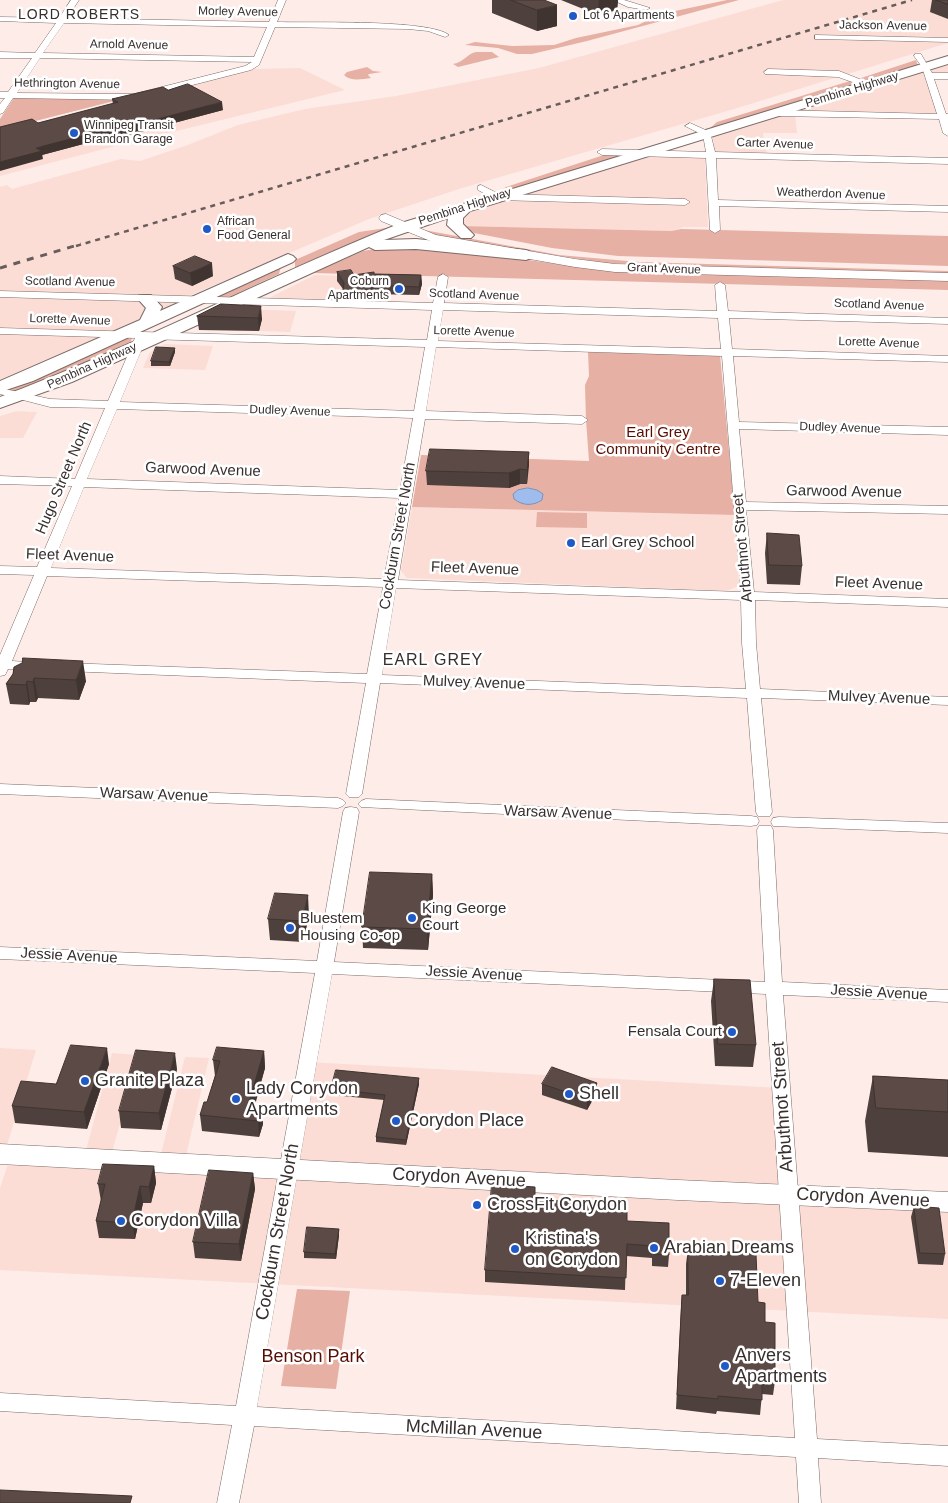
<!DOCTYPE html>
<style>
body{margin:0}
canvas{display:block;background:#fdece8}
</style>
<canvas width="948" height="1503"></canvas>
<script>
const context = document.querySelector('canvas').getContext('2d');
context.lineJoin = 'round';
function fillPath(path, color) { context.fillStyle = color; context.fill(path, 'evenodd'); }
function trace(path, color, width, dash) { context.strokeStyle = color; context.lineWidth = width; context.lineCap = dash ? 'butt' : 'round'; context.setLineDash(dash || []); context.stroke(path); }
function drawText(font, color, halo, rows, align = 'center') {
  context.font = font + ' Helvetica,sans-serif'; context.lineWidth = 5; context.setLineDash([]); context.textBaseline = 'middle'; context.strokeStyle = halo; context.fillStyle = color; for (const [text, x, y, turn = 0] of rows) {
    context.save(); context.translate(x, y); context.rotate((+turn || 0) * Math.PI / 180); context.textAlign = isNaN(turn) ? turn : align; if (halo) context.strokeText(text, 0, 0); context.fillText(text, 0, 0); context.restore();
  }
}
const built = new Path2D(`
 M783,0H948V43L734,109L462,188L369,219L184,298L200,299L0,387V187L7,185L12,189L121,159L140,161L185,146L238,125L305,109L396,96L539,68Z
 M948,60V76H930L943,117L776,113Z
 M300,68L345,90L131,142L0,176V134L253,69Z
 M783,115H795L797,133H763L767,155L715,154L713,137L715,136Z
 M652,155L702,157L705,160L708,227H683L674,231L461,226L462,216L473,210Z
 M315,275L377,277L371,301L269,298Z
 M242,309L296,311L290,332L201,329Z
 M165,344L213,346L205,370L143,368L150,352Z
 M17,411L37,412L23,438H0V416Z
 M412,507L735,515L739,586L726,591L407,578L401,571Z
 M0,1048L36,1050L4,1155L0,1154Z
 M112,1053L139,1055L110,1159L159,1162L185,1057L209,1058L184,1164L289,1169L308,1062L780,1088L787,1188L948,1202V1319L0,1270V1188L11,1155L84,1158Z`);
const green = new Path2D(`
 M727,0H739L587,41L532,54H517L498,48L465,45L475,42L512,46L554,45L576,38L638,25L661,14Z
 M476,52H492L499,57L458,67L453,64C465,62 466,54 476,52Z
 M916,60L918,66L865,82L861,78Z
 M367,67L373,71L382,72L369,74L368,75L371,78C362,79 351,82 344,75L347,72Z
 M850,81L856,83L709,129L717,122Z
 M20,97L122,99L0,130V119L14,98Z
 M607,154H627L507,190H501L506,187Z
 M461,226L672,231L681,229L948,236V266L618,256L552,248L474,233Z
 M393,227L295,270V260L359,232Z
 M424,230L559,255L639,262L948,271V274L604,263L436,236Z
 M393,246L479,253L592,269L948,279V290L313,273L363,251Z
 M281,266L279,274L227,298L214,297Z
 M132,338L130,345L23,393L6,390L115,341Z
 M588,352L720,355L735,515L412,507L421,455L589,461L586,420L585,385L589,376Z
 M537,512L587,513V528L536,527Z
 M297,1289L350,1291L336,1389L281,1386Z`);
const water = new Path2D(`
 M528,488L537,490L543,494L542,500C533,506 523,506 514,499L513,494L518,490Z`);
const street = new Path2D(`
 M71,0H79L67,18L269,22L278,0H286L277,22C309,23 429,19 449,35L445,37L428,31L408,29L275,27L259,65L251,70L134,100L13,98L3,113L0,114V104L5,98H0V92H8L32,58H0V52L35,53L56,23L0,21V17L59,18ZM64,23L267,27L254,57L43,53ZM40,58L252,62L245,66L134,94L17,93Z
 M613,0H624L650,8L646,10L628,7Z
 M815,35L948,38V42L818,39H815Z
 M915,54H921L932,73H948V79H934L946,114H948V136L943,133L939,119L776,116L772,113L776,110L937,114L922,67L914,56Z
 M768,69L839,71L862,80L864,87L857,89L855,83L838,77L765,74L764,72Z
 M690,123L710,132L715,152L948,158V164L716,158L718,200L948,206V212L719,206L720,230L715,233L710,230L706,158L602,155L597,152L602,149L706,152L703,135L685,126Z
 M481,185L499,194L685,199L690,202L685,205L497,200L478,190V186Z
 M443,274L448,277L444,303L717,311L715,285L720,282L725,285L728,311L948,318V324L729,318L732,349L948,356V362L733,356L739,422L948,427V435L739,429L746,502L948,506V514L746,510L754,592L948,599V607L755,600L756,643L760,689L948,697V705L761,698L772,812L770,816H758L756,812L747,698L380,683L362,794L359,797H349L346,794L366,683L65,671L60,670L58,667L60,664L65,663L367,674L383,587L47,576L12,661L40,663L42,666L40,669H8L5,675L0,676V655L34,575L0,574V566L37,567L72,486L0,484V476L75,479L105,408L50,407L0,394V388L50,399L108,401L135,338L0,334V328L427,340L432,310L0,297V291L433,303L438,277ZM443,310L718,318L721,349L438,341ZM146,339L425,347L414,411L120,402ZM436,347L722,356L741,592L398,580L425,419L582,424L588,420L582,416L426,411ZM117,409L413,418L400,490L87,479ZM84,487L399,498L384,579L51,568ZM396,588L741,600L742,643L746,689L382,675Z
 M0,784L338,798L343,800L346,803L343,806L338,808L0,794Z
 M366,799L751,816L757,817L759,821L757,825L751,826L361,807L358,804L361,801Z
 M351,807L357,808L359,812L334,962L765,982L757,830L759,826H771L773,830L782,982L948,990V1002L783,995L817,1439L948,1446V1466L818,1458L821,1503H799L796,1457L254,1426L239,1503H217L232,1425L0,1411V1393L236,1406L315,973L0,959V947L317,961L343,812L345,808ZM332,974L766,994L795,1438L257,1407Z
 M779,817L948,823V833L773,826L771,822L773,818Z`);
const secondary = new Path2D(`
 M386,214L436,235L575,259L615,264L948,273V281L615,272L575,267L433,242L381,221L379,218L381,215Z
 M0,1144L678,1180L948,1192V1212L678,1200L0,1164Z`);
const primary = new Path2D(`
 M948,56V64L470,211L463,218V224L474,235L471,238H461L447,225L448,218L384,240L416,239L526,250L531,252L534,255L531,258L526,260L416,249L375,250L369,247L72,382L0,408V397C136,346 266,277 401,223Z
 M288,254L293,256L296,259L293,262L33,381L0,392V381L140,320L146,308L137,298L139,295H151L162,307L160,311Z`);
const railFar1 = new Path2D(`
 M76,246L912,0`);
const rail = new Path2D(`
 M0,268L81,244`);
const wall = new Path2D(`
 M492,0H544L557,26L537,31L492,13Z
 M561,0H618L617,10L598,15Z
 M932,0H948V19L930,12Z
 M168,90L223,110L121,137L117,135L42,155L43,159L38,123L113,104L112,99Z
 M173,266L213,276L192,286L175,279Z
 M337,272L354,275L375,274L421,275L422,284L419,295L372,294L371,299L343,298V289L337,281Z
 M221,304L262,319L259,331L199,330L197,316Z
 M175,352L170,366H151V361Z
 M529,452L527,484H520L509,488L427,485L426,471Z
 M767,533L802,566L800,585L767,584L765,553Z
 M14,667L86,681L79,700L38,698L36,702H30L29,705L10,704L6,684L13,674Z
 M432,874L433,895L428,950L363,948L362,927Z
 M309,916L303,942L270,940L268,919Z
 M714,979L756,1045L753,1067L715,1066L711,1001Z
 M264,1051L265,1068L254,1106L261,1107L263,1124L259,1137L202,1131L200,1115L207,1102L215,1076L213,1060Z
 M109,1064L87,1129L15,1123L12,1106L56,1084Z
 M177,1069L161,1130L121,1128L119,1111Z
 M873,1076L948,1080V1157L868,1152L865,1121Z
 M419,1084L406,1145L376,1142V1137L384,1100L332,1095L331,1089Z
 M542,1084L596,1094L587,1110L542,1095Z
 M154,1166L156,1183L151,1203H143L135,1239L99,1238L96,1221L101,1201L98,1184Z
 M253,1173L255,1189L241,1261L195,1258L193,1242Z
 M535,1200L627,1221L669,1255L668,1267L652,1266V1258L626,1256L625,1290L485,1282V1270Z
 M914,1206L945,1254L943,1265L918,1264L911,1217Z
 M339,1229V1235L336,1259L304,1258V1252Z
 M688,1249L758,1302L765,1322L775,1381L773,1395L762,1394L760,1415L717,1411L716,1414L676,1409L681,1309L682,1295H686V1264Z`);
const shadedWall = new Path2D(`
 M599,0H618L617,10L598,15Z
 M557,5V26L537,31V10Z
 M222,102L223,110L121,137L120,129Z
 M116,127L117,135L42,155L43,159L0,171V162L36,148Z
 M212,263L213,276L192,286L190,273Z
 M421,275L422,284L419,295V287Z
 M372,285V294L371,299V290Z
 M261,306L262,319L259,331L258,318Z
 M175,348V352L170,366L169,362Z
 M529,452V466L527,484V470Z
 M520,469V484L509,488V473Z
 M83,661L86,681L79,700L76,680Z
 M34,678L38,698L36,702L33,682Z
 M27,681L30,702L29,705L26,685Z
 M432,874L433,895L428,950L427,929Z
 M308,895L309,916L303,942L302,921Z
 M107,1048L109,1064L87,1129L84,1112Z
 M264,1051L265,1068L251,1120L248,1106Z
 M175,1053L177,1069L161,1130L159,1113Z
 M419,1078V1084L406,1145V1140Z
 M597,1083L596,1094L587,1110V1099Z
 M261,1107L263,1124L259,1137L258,1121Z
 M154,1166L156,1183L151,1203L149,1187Z
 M253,1173L255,1189L241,1261L239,1244Z
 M140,1186L143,1203L135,1239L132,1223Z
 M339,1229V1235L336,1259L335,1254Z`);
const building = new Path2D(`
 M511,0H544L557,5L537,10Z
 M936,0H948V4Z
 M188,84L222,102L120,129L116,127L36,148L42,151L0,162V127L32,119L38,123L118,102L112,99L163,87L168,90Z
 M195,256L212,263L190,273L173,266Z
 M351,270L354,275L374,272V274L421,275L419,287L372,285L371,290H343L344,283L337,272Z
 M221,304L261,306L258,318L197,316Z
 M156,347L175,348L169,362L151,361Z
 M430,449L529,452L527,470L520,469L509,473L426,471Z
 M767,533L799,535L802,566L769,565Z
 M23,658L83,661L76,680L34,678L33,682L27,681L26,685L6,684L13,674L14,667L22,663Z
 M370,872L432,874L427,929L362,927Z
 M275,893L308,895L302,921L268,919Z
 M714,979L750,980L756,1045L718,1044Z
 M71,1045L107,1048L84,1112L12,1106L21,1081L56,1084Z
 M217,1047L264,1051L248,1106L261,1107L258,1121L200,1115L204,1102H207L220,1061L213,1060Z
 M136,1050L175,1053L159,1113L119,1111Z
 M552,1067L597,1083L587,1099L542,1084Z
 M336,1070L419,1078L406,1140L376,1137L385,1095L331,1089Z
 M873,1076L948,1080V1112L876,1108Z
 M103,1164L154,1166L149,1187L140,1186L132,1223L96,1221L105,1184H98Z
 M209,1170L253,1173L239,1244L193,1242Z
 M492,1184L535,1187V1200L627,1203V1221L669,1223V1255L653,1254V1246L627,1244L626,1278L485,1270Z
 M914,1206L939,1208L945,1254L920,1253Z
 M307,1227L339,1229L335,1254L304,1252Z
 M688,1249L756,1254L758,1302L765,1303V1322L775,1323V1381L762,1379V1400L718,1396V1399L677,1395L682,1295H688Z
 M0,1490L132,1496L130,1503H0Z`);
const markers = [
 [573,16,5,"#1f5ac7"],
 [74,133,5,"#1f5ac7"],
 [207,229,5,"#1f5ac7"],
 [399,289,5,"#1f5ac7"],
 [571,543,5,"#1f5ac7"],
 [412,918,5,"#1f5ac7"],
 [290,928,5,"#1f5ac7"],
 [732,1032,5,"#1f5ac7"],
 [85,1081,5,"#1f5ac7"],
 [569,1094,5,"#1f5ac7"],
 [236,1099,5,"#1f5ac7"],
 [396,1121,5,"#1f5ac7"],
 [477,1205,5,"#1f5ac7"],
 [121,1221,5,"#1f5ac7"],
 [654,1248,5,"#1f5ac7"],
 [515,1249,5,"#1f5ac7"],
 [720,1281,5,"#1f5ac7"],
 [725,1366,5,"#1f5ac7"]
];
const farStreetnames = [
 ["Morley Avenue",238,12,1],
 ["Jackson Avenue",883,26,1],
 ["Arnold Avenue",129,45,1],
 ["Hethrington Avenue",67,84,1],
 ["Pembina Highway",852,90,-17],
 ["Carter Avenue",775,144,2],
 ["Weatherdon Avenue",831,194,2],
 ["Pembina Highway",465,207,-18],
 ["Grant Avenue",664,269,2],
 ["Scotland Avenue",70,282,1],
 ["Scotland Avenue",474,295,2],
 ["Scotland Avenue",879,305,2],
 ["Lorette Avenue",70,320,2],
 ["Lorette Avenue",474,332,2],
 ["Lorette Avenue",879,343,2],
 ["Pembina Highway",92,366,-24],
 ["Dudley Avenue",290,411,2],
 ["Dudley Avenue",840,428,2]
];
const farPoinames = [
 ["Lot 6 Apartments",583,16],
 ["Winnipeg Transit",84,126],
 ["Brandon Garage",84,140],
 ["African",217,222],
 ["Food General",217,236],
 ["Coburn",389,282,"right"],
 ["Apartments",389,296,"right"]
];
const farNeighbourhoodnames = [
 ["LORD ROBERTS",79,15]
];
const parkNames = [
 ["Earl Grey",658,433],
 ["Community Centre",658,450]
];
const streetNames = [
 ["Garwood Avenue",203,470,2],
 ["Hugo Street North",64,478,-67],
 ["Garwood Avenue",844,492,1],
 ["Cockburn Street North",398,536,-80],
 ["Arbuthnot Street",743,548,-95],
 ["Fleet Avenue",70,556,2],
 ["Fleet Avenue",475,569,2],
 ["Fleet Avenue",879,584,2],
 ["Mulvey Avenue",474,683,2],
 ["Mulvey Avenue",879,698,2],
 ["Warsaw Avenue",154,795,2],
 ["Warsaw Avenue",558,813,2],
 ["Jessie Avenue",69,956,3],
 ["Jessie Avenue",474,974,3],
 ["Jessie Avenue",879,993,3]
];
const poiNames = [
 ["Earl Grey School",581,543],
 ["King George",422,909],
 ["Court",422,926],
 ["Bluestem",300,919],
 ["Housing Co-op",300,936],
 ["Fensala Court",722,1032,"right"]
];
const neighbourhoodNames = [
 ["EARL GREY",433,661]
];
const nearPoinames = [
 ["Granite Plaza",95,1081],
 ["Lady Corydon",246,1089],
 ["Apartments",246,1110],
 ["Shell",579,1094],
 ["Corydon Place",406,1121],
 ["CrossFit Corydon",487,1205],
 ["Corydon Villa",131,1221],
 ["Kristina's",525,1239],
 ["on Corydon",525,1260],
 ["Arabian Dreams",664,1248],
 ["7-Eleven",730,1281],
 ["Anvers",735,1356],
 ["Apartments",735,1377]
];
const nearStreetnames = [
 ["Arbuthnot Street",783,1107,-94],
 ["Corydon Avenue",459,1178,3],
 ["Corydon Avenue",863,1198,3],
 ["Cockburn Street North",278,1232,-80],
 ["McMillan Avenue",474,1430,3]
];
const nearParknames = [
 ["Benson Park",313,1357]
];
fillPath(built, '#fbddd6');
fillPath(green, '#e7b0a4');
fillPath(water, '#9ebcee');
trace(water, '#7f92b4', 1);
trace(street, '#7c6a66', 1);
trace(secondary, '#7c6a66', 1);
trace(primary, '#7c6a66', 2);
fillPath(street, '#fff');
fillPath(secondary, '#fff');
fillPath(primary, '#fff');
trace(railFar1, '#675d5a', 2.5, [5, 5]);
trace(rail, '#675d5a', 3, [7, 7]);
fillPath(wall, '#4e403c');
fillPath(shadedWall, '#403431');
fillPath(building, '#5b4a46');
trace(building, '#403431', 1);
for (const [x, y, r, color] of markers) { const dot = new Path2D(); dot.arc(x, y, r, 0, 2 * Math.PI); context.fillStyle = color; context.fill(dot); trace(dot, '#fff', 2); }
drawText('12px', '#372f2d', '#fff', farStreetnames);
drawText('12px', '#372f2d', '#fff', farPoinames, 'left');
context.letterSpacing = '1px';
drawText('14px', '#372f2d', '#fff', farNeighbourhoodnames);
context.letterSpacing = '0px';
drawText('15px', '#580d02', '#fff', parkNames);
drawText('15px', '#372f2d', '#fff', streetNames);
drawText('15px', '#372f2d', '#fff', poiNames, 'left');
context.letterSpacing = '1px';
drawText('16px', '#372f2d', '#fff', neighbourhoodNames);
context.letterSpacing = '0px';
drawText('18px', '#372f2d', '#fff', nearPoinames, 'left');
drawText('18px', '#372f2d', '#fff', nearStreetnames);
drawText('18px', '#580d02', '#fff', nearParknames);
</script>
